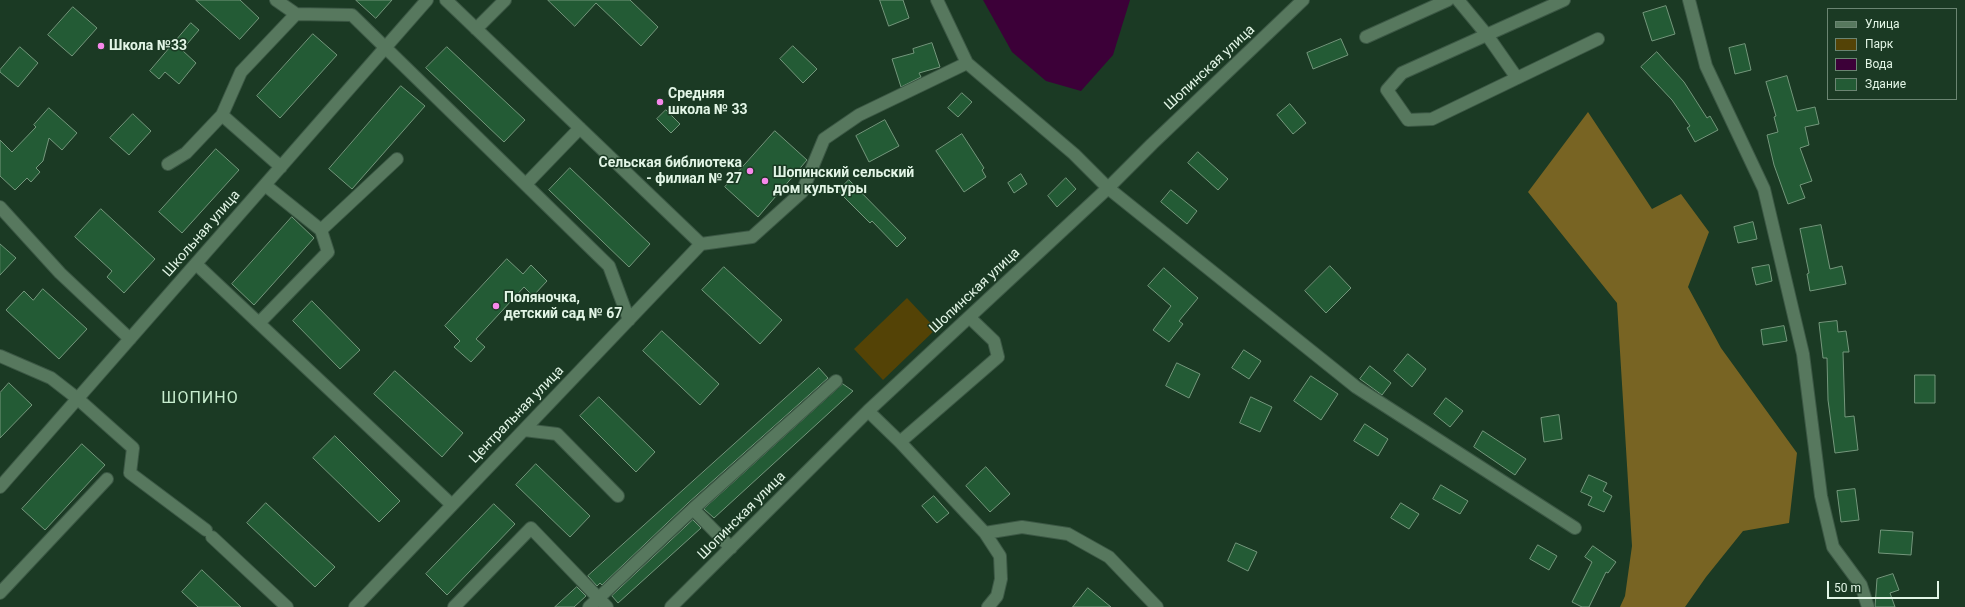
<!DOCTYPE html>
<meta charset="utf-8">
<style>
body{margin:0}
#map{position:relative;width:1965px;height:607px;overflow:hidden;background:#1b3a24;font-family:Roboto,sans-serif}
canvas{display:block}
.legend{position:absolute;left:1827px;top:8px;width:130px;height:92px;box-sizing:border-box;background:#1b3a24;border:1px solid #6b8572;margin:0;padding:5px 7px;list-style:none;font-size:12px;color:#e2f5e6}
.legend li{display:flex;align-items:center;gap:8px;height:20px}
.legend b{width:20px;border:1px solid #6b8572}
.scale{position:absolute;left:1827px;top:581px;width:112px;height:18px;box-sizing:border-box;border:2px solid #e2f5e6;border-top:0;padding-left:5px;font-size:12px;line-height:14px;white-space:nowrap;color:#e2f5e6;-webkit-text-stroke:3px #1b3a24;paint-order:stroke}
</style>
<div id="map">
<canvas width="1965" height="607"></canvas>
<ul class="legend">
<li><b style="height:5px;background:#57785e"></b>Улица</li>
<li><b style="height:11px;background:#544306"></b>Парк</li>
<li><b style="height:11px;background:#3c0038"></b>Вода</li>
<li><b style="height:11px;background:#235b35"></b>Здание</li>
</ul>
<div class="scale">50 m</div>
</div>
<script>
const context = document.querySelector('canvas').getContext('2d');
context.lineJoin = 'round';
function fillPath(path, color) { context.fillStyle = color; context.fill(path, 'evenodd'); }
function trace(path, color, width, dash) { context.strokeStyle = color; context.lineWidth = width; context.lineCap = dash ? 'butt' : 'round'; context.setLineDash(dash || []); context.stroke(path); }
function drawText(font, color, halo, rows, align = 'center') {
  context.font = font + ' Roboto,sans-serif'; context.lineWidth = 3; context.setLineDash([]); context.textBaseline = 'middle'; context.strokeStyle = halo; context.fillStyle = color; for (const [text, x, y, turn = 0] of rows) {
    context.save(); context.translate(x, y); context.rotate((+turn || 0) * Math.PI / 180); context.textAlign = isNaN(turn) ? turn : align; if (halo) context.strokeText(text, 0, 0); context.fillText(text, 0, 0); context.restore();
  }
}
const green = new Path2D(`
 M907,298L936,329L883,380L854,349Z`);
const forest = new Path2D(`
 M1588,112L1652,209L1681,194L1709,232L1688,287L1721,348L1797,453L1789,523L1743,531L1706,577L1685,607H1620L1625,596L1632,546L1617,303L1528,192Z`);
const water = new Path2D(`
 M983,0H1130L1113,55L1081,91L1046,81L1012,52Z`);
const building = new Path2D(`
 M196,0H240L259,18L240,39Z
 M356,0H392L376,18Z
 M548,0H630L658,27L641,46L596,3L575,26Z
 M880,0H903L909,18L889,26Z
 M1666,6L1675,34L1652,41L1643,13Z
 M73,7L97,28L72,56L48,35Z
 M191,23L199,30L182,50L196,63L179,84L165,72L159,79L150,71Z
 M313,34L337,55L280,118L257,96Z
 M1341,39L1348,55L1313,69L1307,53Z
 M932,43L940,67L919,73L921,77L901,87L892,59L914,53L913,49Z
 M1745,44L1751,70L1735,74L1729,48Z
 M793,46L817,69L803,83L780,59Z
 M20,47L38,63L18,87L0,72V70Z
 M447,47L525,120L504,142L426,68Z
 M1657,52L1684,82L1707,118L1710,116L1718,130L1695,142L1687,128L1690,126L1672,100L1641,67Z
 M1787,76L1797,111L1815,107L1819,124L1805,127L1809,145L1800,148L1812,181L1800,185L1805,198L1788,204L1774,165L1767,135L1778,132L1774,117L1776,116L1766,82Z
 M401,86L425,106L352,189L329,169Z
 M962,93L972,102L958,117L948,108Z
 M1290,104L1306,123L1293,134L1277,115Z
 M49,108L77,133L62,150L49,138L43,161L36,168L40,172L31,182L27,178L15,190L0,176V140L12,152L36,127L34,125Z
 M666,110L680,124L671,133L657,119Z
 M133,114L151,131L129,155L110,138Z
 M885,120L899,146L869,162L856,136Z
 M775,131L807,160L758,217L725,187Z
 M962,134L984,168L982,170L986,177L964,192L936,151Z
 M216,149L239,170L182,233L159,212Z
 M1198,152L1228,179L1218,190L1188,163Z
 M570,168L650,244L629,267L549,190Z
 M1021,174L1027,184L1014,193L1008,183Z
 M1066,178L1076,189L1057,207L1048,196Z
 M849,180L906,238L897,247L872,221L870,223L838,191Z
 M1171,190L1197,211L1187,224L1161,202Z
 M101,209L155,259L124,293L107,277L112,271L75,237Z
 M292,217L314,238L254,305L232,284Z
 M1753,222L1757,239L1738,243L1734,227Z
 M1821,225L1830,269L1842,266L1846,284L1810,291L1807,274L1809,273L1800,229Z
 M0,244L16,258L0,275Z
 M507,259L523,274L531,265L547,281L533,296L524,287L476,339L485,347L471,362L454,347L460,341L445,326Z
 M1769,265L1772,281L1756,285L1752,268Z
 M1330,266L1351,288L1326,313L1305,291Z
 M724,267L782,320L760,344L702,290Z
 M1164,268L1198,298L1179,321L1183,324L1169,342L1153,330L1171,306L1148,286Z
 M43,289L87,329L59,359L6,310L24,291L33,300Z
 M312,301L360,350L340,369L293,321Z
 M1837,321L1838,332L1846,331L1849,352H1843L1845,417L1854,416L1858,450L1835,453L1828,400L1827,358H1823L1819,323Z
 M1784,326L1787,341L1763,345L1761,330Z
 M662,331L719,384L700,405L643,351Z
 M1244,350L1261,361L1249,379L1232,368Z
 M1408,354L1426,369L1412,387L1394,371Z
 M1177,363L1200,374L1189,398L1166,386Z
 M1370,366L1391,383L1382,395L1360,379Z
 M819,368L828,378L688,503L602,585L600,583L597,586L588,576Z
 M395,371L463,433L442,457L374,394Z
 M1915,375H1935V403H1915Z
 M1311,376L1338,394L1321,420L1294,401Z
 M9,383L32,405L0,438V393Z
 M843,384L853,391L714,518L704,509Z
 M599,397L655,452L636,472L580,416Z
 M1251,397L1272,407L1260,432L1240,423Z
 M1446,398L1463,411L1450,427L1434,414Z
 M1559,415L1562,439L1544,442L1541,418Z
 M1365,424L1388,439L1378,456L1354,441Z
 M1483,431L1526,459L1515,475L1474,447Z
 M335,436L400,501L379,522L313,458Z
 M82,444L105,465L45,530L22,509Z
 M536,464L590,516L570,537L516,485Z
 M986,467L1010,494L990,512L966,486Z
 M1589,475L1607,483L1603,491L1612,496L1604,512L1588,505L1592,497L1581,492Z
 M1441,485L1468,501L1460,514L1433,499Z
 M1855,489L1859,520L1841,522L1837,491Z
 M934,496L949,513L937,523L922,506Z
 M266,503L335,567L315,587L247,523Z
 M1401,503L1419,514L1409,529L1391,518Z
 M494,504L515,524L447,595L426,574Z
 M693,520L701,528L618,603L612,596Z
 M1881,530L1913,532L1911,555L1879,553Z
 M1236,543L1257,552L1248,571L1228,561Z
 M1538,545L1557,556L1549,570L1530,559Z
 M1593,546L1616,562L1608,573L1606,572L1589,607H1582L1572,602L1592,562L1585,557Z
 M202,570L241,607H198L182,592Z
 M1893,574L1899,590L1890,593L1895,607H1875L1877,579Z
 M577,587L586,596L574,607H555Z
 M1088,588L1111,607H1073Z`);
const minor = new Path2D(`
 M276,0L296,14L352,15L609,266L629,320
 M446,0L701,244
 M937,0L967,63L1074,154L1108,188L1356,387L1575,528
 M1458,0L1487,35L1517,78
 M1564,0L1402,73L1387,90L1408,120L1432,119L1598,39
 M1689,0L1706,66L1764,189L1803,354L1821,496L1833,547L1861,585L1868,607
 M476,29L505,0
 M1366,37L1448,0
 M222,115L281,167
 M168,164L186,153L222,115L241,72L296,14
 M526,184L580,128
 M265,185L321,230L397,159
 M0,207L60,273L130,339
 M701,244L752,237L802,192L824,139L859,115L967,63
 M196,264L452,505
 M259,323L328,252L321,230
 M0,356L51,378L78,399L133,448L130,473L206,530
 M868,411L900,442L985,533L1022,527L1068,534L1109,557L1157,607
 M524,430L557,434L618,496
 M900,442L998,357L994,341L969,317
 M0,487L427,0
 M693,509L731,548
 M985,533L1000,556L1001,579L997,596L988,607
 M212,537L287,607
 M0,593L107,479
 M355,607L701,244
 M454,607L531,528L607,607
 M589,607L693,509L836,381
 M671,607L868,411L1108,188L1152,144L1303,0`);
const markers = [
 [101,46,4,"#f788eb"],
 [660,102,4,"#f788eb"],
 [750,171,4,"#f788eb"],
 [765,181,4,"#f788eb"],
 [496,306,4,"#f788eb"]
];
const poiNames = [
 ["Школа №33",109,46],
 ["Средняя",668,94],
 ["школа № 33",668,110],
 ["Сельская библиотека",742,163,"right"],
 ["- филиал № 27",742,179,"right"],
 ["Шопинский сельский",773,173],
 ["дом культуры",773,189],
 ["Поляночка,",504,298],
 ["детский сад № 67",504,314]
];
const streetNames = [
 ["Шопинская улица",1210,68,-43],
 ["Школьная улица",202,234,-49],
 ["Шопинская улица",975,291,-43],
 ["Центральная улица",517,415,-46],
 ["Шопинская улица",742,516,-45]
];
const quarterNames = [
 ["ШОПИНО",200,399]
];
fillPath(green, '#544306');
fillPath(forest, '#786423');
fillPath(water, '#3c0038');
fillPath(building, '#235b35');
trace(building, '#74977c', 1);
trace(minor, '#3c5845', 14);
trace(minor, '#57785e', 12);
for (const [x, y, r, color] of markers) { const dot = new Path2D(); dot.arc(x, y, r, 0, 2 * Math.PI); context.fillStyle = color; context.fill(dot); trace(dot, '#1b3a24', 1.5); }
drawText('bold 14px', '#e2f5e6', '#1b3a24', poiNames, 'left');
drawText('14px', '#e2f5e6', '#1b3a24', streetNames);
context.letterSpacing = '1px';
drawText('16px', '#c7ecce', '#1b3a24', quarterNames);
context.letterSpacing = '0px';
</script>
